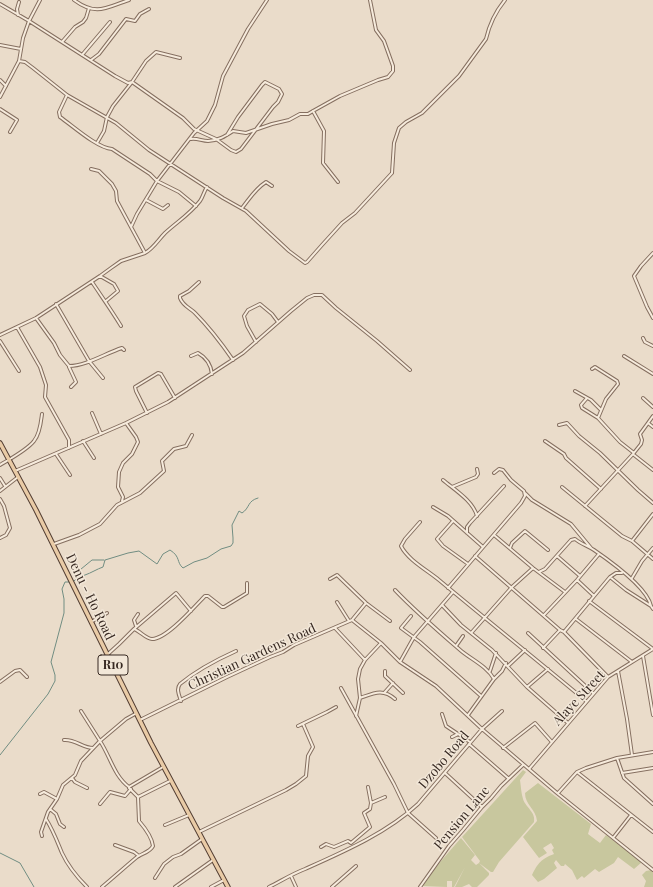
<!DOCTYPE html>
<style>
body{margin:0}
canvas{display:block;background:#eadcca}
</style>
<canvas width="653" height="887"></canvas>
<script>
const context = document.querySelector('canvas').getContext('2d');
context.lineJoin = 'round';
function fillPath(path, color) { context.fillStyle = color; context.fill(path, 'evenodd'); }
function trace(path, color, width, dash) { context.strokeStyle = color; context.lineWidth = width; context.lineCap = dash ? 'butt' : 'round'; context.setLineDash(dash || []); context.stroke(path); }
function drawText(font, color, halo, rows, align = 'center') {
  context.font = font + ' "Playfair Display",serif'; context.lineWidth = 3; context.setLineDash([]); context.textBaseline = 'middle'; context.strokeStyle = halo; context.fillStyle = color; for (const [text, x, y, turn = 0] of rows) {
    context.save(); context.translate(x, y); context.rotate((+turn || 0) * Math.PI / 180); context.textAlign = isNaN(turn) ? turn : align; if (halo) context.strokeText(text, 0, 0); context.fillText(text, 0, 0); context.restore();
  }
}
const green = new Path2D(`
 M523,770L526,772L520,780C521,786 521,793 523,799C526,808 536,812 534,822L499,862L493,872H491L479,863L480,861L462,837Z
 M538,783L591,824L588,834L600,843L606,835L642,862L634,869L618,857L614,863L599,872L595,869L584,878L582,876L577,880L572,870L565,864L564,866H561L556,860L554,863L557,868L544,879L538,882L532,875C538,863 541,859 554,854L552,850L554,848L551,843L543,848L547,853L539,858L523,837L537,821C536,809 525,805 525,793Z
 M461,838L475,855L471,860L476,865L479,863L489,873V875L477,887H472L469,884L462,887H455L465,867L454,887H452V881H447V887L422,886V883Z
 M651,870L653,872V887H644L646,881L642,875L646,871Z`);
const stream = new Path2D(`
 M76,578L75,574L92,560H104
 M74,581C78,577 80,577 85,575C91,573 97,569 103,567L105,560L128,553L139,551L157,564L163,554L170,550C181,557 176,562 183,568L194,562L207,558L221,549L231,546L233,543V538L232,525L239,511L242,513C250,508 247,501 258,498
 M0,755L48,694L55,681V675L51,662L64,613V599L62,589L65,582H69
 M0,853L20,863L34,887`);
const street = new Path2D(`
 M74,0C97,17 107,7 129,0
 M0,4L29,21L115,76L128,83L132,82L183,118L194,129L216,139L231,150L236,152L241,149L273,107L278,102L282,94L279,89L265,82L262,85L238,117L227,135
 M18,15L17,9L19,2
 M62,42L75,27L83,22L86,18L89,8
 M0,45L21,49
 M82,55L110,22
 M91,60L99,54L126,19L135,21L140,14L149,9
 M19,61L25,62L33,68L67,95L116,123L149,150L223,198L246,211L289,251L305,263L307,262L322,245L342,223L355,213L392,173L394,143L399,128L406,122L422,113L459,76L486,39C489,26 496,11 505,0
 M0,80L6,86
 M67,95L59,112L60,117C73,126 97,148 112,149L150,174L157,181L179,192L196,206
 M0,97L19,61L23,38L29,21L40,0
 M0,109L17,120L10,132
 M313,111L324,131L323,163L338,182
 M191,139C197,138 202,141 208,141C219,140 224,137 233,131L246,133L272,124L289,120L300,114H308L313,111L340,96L378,80L388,77L393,71V66L384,41L376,30L370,0
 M97,143L104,131L107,117L113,106L132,82L146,61L156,52L180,58
 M91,169L99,171L112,184L116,191L117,201L131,227
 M146,200L163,209L168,205
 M242,208C250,198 255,189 266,182L272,186
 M145,253C154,248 158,240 165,233C177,222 190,214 200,201C203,197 204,191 207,187
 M653,253L641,266L634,276L647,307L653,318
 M100,276L114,284L118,291L106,301
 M92,282C102,297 112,311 121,326
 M199,282L189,291L180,296V298C183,306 190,308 195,313C209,327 222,344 233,360
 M56,304L89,361L103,378
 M36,318L54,343L60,355L69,366C86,366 106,353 122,348L124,350
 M17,327L40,367L46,385L45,397L69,440V448
 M0,335L36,318L100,276L111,268L121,261L145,253L131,227L137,214L157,181L194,133L207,121L215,105L223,76L248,29L267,0
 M643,338L645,342L653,346
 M0,341L19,371
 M256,342L247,326L244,316L248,310L260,304L272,314L278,322
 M191,356L198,353C207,358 211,365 212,374
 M624,356L653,374
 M69,367L76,382L71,387
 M592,369L595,367L617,381L618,384L606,399L598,418
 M575,391L591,400L601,410
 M587,398L581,405L582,408L598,418L620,442L634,453
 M643,398L653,407
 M92,413L101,434
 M147,413L136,391L135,387L158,373L161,374L175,398
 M653,416L648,423L653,427
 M559,425L567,423L579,436L600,453L638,490L653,503
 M83,441L94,458
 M545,441L564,454L566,458L601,489
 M56,454L70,475
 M634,455L653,470
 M0,465C10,459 27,450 34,441C40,434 41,422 42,414
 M15,471L126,423L168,402L243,353L291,311L307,298L314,295H322L336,308L377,341L410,370
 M0,478L5,486
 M443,480C455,490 473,501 477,516
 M452,487L476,477L478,474L477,469
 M562,487L622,536L632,541L653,559
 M0,491L18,477
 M525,493L532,500L571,524L591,548
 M0,499L4,506L10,528L6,535L0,538
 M122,501L123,497L118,487L119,472L123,463L132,454L138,442L136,437L126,423
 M585,506L633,454L641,444L642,440L640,434L648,423
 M433,507L448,516L483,547
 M453,521L437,539L443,546L468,564
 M420,522L405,539L401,546C408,560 427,570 439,580C488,621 537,660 586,701
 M467,533V527L470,523L504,486
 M494,535L533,568L565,592
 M632,541L653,514
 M54,544L79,535L100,524L117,505L140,493L164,471L162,461L174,449L186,446L192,435
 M510,548L512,543L525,531L548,550
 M475,556L560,630L564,632L608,677
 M557,556L580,576
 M539,572L545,569L571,540L575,539C581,544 588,546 594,550C610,561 647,587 651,606
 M610,577L626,590L651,606L653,609
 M632,578L642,561L653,548
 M330,579L337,575L366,603L390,621
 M577,580L593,595
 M448,588L521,503L525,496L524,491L511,480L503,470L499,469L494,473
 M395,590C415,611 437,630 459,649C470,659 487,666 494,679
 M589,601L653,649
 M337,602L349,621
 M442,605L461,625L492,650L527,687L568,723
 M544,615L577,580L599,554
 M411,616L401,628L420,642L481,696
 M576,619L632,662
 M352,620L381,643L400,662L436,686L482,729L502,711
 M91,622L107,613
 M136,626L134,620L138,614
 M335,628L365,660
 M134,629C140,631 146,639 152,639C167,639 195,606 205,596H208L222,607H224L247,593V583
 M472,632L512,587L533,568
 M564,632L610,577L616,573H622
 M528,633L593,693
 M456,646L463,636
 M543,648L560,630
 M108,654L119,644L134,629L176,593L191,611
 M643,656L653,715
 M400,662L414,637L453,592
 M508,666L525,650
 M385,671V676L403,693
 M490,671L496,653
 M618,671L627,719L632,755
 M0,682L15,671L20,670L27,677
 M527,687L548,669
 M341,688L394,784L408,813L436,838
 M385,692L393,683
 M360,698C374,693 383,688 395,699
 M181,701C179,695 176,689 180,684C197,670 216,660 236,651
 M135,714L126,719L100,741C110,756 114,776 129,787L163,767
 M442,714L446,726L470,742
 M468,715L494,679L502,671L506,663
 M356,716L360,698L358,679L360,669L365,660L381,643
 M140,720L227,677L270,657L283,652L294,645L352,620L366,603
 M298,726L327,712L336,707
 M452,737L458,734
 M64,740C75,739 83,748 93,748
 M459,744L466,739
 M469,744L508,778
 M503,748L535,723L551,741
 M617,758L653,752
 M529,769L608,677L653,649
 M577,772L653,832
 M445,773L482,807
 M622,773L653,768
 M72,778L75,782L87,788
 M368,787L371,803
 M558,793L577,772L586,768L617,758L624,778L653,804
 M40,794L44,792L57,799
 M138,797L170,781
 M100,804L110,792L125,796L131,789
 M50,809L56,814L60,824L64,827
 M46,819C53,830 57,841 62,853C68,866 77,877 87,887
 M165,825L189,815
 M199,832L286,790L296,784L306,776L308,756L313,747L303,724
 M42,836L41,832L48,812L57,799L63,785L75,775L81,761L100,741L81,711
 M613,838L631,815
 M351,843L370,827L364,813L370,809L371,803L385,797
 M115,845L134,852L139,856
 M321,847L326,844L334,847L348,841L351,843
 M291,876L296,887
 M155,878L164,864L173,857L181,854L202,839
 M102,887C114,877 125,867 137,857C143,853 150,852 153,846C152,837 145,828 139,821L138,797L129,788
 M175,887L213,860
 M211,887L224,880
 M269,887C281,881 292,874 305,869C343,852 387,833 418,804L482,729L557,793L653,870
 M332,887L356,866
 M420,887L449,846L463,830L482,807L491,798L501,786L523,765`);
const primary = new Path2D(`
 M0,443L36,510L151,743L228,887`);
const shields = [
 [113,665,30]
];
const shieldNames = [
 ["R10",113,665]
];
const streetNames = [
 ["Denu - Ho Road",90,597,64],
 ["Christian Gardens Road",252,657,-25],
 ["Alaye Street",579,698,-47],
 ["Dzobo Road",444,760,-50],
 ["Pension Lane",462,818,-50]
];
fillPath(green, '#c8c79e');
trace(stream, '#718d82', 1);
trace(street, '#856f60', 4);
trace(primary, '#533e33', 5.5);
trace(street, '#f6ebdc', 2);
trace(primary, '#e9cba6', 3.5);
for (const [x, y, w] of shields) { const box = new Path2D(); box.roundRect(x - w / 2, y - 10, w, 20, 3); context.fillStyle = '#f2e7d8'; context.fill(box); trace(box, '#372922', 1); }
drawText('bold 12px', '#372922', null, shieldNames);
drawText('13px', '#372922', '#f2e7d8', streetNames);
</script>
